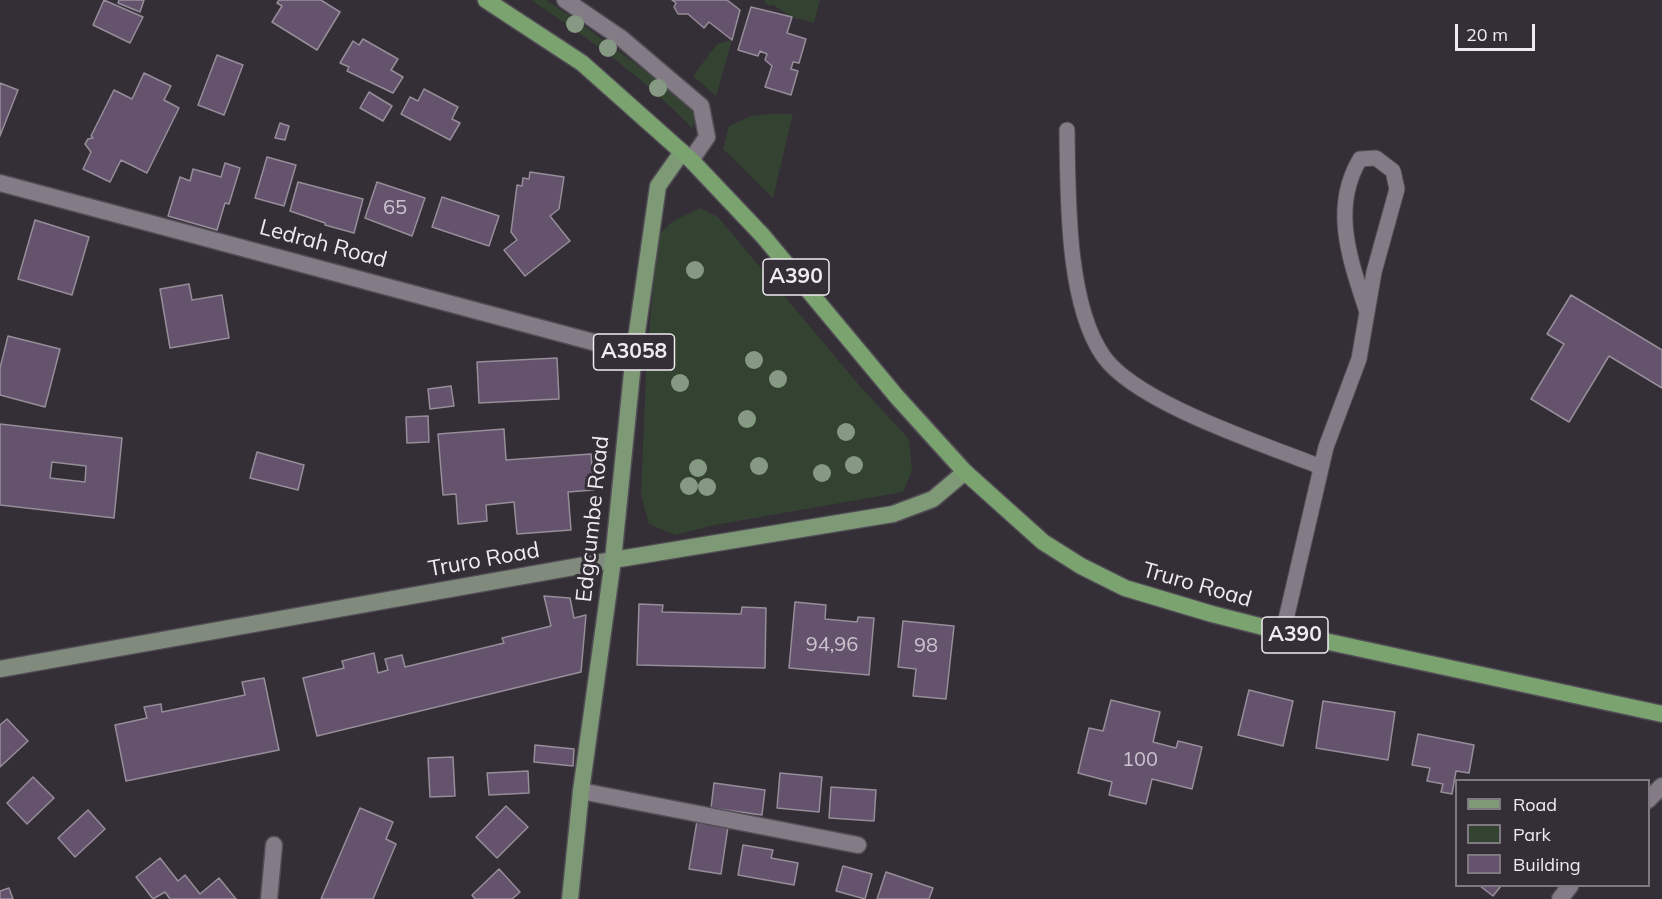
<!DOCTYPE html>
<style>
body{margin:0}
#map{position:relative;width:1662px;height:899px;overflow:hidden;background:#342e37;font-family:Mulish,sans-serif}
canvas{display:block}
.legend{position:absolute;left:1455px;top:779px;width:195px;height:108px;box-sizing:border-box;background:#342e37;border:2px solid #7f7a81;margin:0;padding:8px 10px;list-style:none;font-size:18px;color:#efebf1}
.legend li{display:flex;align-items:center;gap:12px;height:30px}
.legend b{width:30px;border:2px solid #7f7a81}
.scale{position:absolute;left:1455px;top:24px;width:80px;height:27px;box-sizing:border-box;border:3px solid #efebf1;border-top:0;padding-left:8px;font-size:18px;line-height:21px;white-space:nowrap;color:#efebf1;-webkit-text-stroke:4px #342e37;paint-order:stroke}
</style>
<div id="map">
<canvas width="1662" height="899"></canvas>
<ul class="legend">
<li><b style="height:8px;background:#7d9976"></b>Road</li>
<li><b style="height:16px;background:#344231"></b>Park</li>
<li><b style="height:16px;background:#65536e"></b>Building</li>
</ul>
<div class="scale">20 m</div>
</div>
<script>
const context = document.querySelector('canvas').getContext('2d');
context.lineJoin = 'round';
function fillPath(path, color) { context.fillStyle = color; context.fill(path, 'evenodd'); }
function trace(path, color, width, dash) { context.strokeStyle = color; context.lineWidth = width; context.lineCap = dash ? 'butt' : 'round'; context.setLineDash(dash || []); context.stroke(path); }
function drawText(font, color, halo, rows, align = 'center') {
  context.font = font + ' Mulish,sans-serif'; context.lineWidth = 6; context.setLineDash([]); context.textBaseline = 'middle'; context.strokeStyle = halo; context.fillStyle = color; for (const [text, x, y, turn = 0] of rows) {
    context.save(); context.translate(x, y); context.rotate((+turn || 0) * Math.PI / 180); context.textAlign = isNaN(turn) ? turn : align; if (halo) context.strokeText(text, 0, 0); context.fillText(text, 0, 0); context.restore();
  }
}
const green = new Path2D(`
 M531,0H546L575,19L660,82L691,110L697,117L692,128C644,78 588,38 531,0Z
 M764,0H820L814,23L792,17L773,5L768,6Z
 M732,40L716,96L693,76L717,44Z
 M768,114H793L773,198L723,149L729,126L751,116Z
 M700,208L718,217L859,385L909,439L912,471L903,492L715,525L675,535L649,524L641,495L646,374L657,237L673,221Z`);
const building = new Path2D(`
 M104,0L143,17L130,43L93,25Z
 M119,0H144L140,12L118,3Z
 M279,0H321L340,12L317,50L272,22L282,6L277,3Z
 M672,0H727L740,10L732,40L709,22L704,28L688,14H678L674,7L676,3Z
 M751,7L792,17L787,33L806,39L799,63L793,62L791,69L798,71L791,95L765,87L772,66L765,60L767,54L760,51L758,56L738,50Z
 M363,39L398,59L391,70L403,77L393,93L347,71L349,67L340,63L353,41L359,45Z
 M217,55L243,65L224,115L198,105Z
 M144,73L171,86L164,100L179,108L147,173L121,160L110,182L83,169L91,152L85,144L88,139L93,138L91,136L114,90L132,99Z
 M0,83L18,90L0,136Z
 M424,89L458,107L452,119L460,123L450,140L401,114L410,97L418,101Z
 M369,92L392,106L383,121L360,108Z
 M280,123L289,126L285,140L275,138Z
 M267,157L296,165L284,206L255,198Z
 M225,163L240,168L229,204L225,203L217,230L168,216L180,177L190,181L193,169L221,177Z
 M530,172L564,177L559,209L550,216L570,241L525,276L504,250L517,240L511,232L517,185L522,186L523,178L529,179Z
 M298,182L363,199L354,233L325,225V223L290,211Z
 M377,182L425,198L412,236L365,218Z
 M442,197L499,216L489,246L432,227Z
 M35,220L89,237L72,295L18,279Z
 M189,284L192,300L222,295L229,338L170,348L160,289Z
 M1571,295L1662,350V388L1609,356L1569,422L1531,399L1564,344L1547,334Z
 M8,336L60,349L45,407L0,395V368Z
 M557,358L559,399L479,403L477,362Z
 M451,386L454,406L430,409L428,389Z
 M428,416L429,442L407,443L406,417Z
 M0,424L122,438L114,518L0,505ZM52,462L86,466L85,482L50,478Z
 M504,429L506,460L591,454L594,490L568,492L571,530L517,534L514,502L486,505L487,521L458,524L456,494L443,495L438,434Z
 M257,452L304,465L298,490L250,478Z
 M544,596L570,598L574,618L586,615L581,672L317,736L303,678L344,668L342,661L374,653L378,673L388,670L385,659L402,655L405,667L504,643L502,638L551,626Z
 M795,602L826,605L825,619L857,622L858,617L874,618L869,675L789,668Z
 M639,604L663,605L662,612L741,614L742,607L766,608L765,668L637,665Z
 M903,621L954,626L946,699L913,696L916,669L898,667Z
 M264,678L279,750L126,781L115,725L147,718L144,707L161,704L162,712L245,695L242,682Z
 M1249,690L1293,701L1283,746L1238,735Z
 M1111,700L1160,712L1153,742L1176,748L1178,741L1202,747L1192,789L1152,779L1146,804L1109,795L1112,782L1078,773L1089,728L1103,731Z
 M1323,701L1395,712L1388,760L1316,748Z
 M7,719L28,741L0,767V725Z
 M1418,734L1474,745L1469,773L1456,771L1452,794L1441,792L1443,784L1427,781L1430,768L1412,765Z
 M535,745L574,749L573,766L534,762Z
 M453,757L455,796L430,797L428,758Z
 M528,771L529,793L489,795L487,773Z
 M780,773L822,777L819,812L777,808Z
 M33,777L54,798L27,824L7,803Z
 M714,783L765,790L762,815L711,808Z
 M831,787L876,790L874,821L829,818Z
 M506,806L528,827L497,858L476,837Z
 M360,808L393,822L386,839L396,844L373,899H321Z
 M88,810L105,829L75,857L58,838Z
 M698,815L729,820L721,874L689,869Z
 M743,845L773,850L771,858L798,863L794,885L738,875Z
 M160,858L178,881L185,875L200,894L219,878L236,899H170L165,892L153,899L136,877Z
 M843,866L872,874L865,899L836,891Z
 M499,869L520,892L512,899H475L472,895Z
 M886,872L933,888L929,899H877Z
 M1480,886H1501L1493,896Z
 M9,888L13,899H0V891Z`);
const service = new Path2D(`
 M1067,130C1068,194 1066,304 1104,357C1138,404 1266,445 1321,467
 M1283,632L1326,447L1359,359L1374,272L1397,189L1393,171L1376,158L1360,159C1330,209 1351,262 1367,312`);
const minor = new Path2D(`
 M565,0L621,38L701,106L707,137L691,160
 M0,183L634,353
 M581,791L858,845
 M1648,800L1662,786
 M269,899L274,845
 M1560,899L1570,886`);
const secondary = new Path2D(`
 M0,669L613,560`);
const primary = new Path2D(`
 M613,560L893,514L933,499L965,472
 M570,899L581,791L613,560L634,353L658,186L682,152`);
const trunk = new Path2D(`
 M486,0L582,63L691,160L763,236L897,397L965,472L1043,542L1081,566L1125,588L1212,614L1283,632L1662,714`);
const trees = [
 [575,24],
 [608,48],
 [658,88],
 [695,270],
 [754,360],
 [778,379],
 [680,383],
 [747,419],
 [846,432],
 [854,465],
 [759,466],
 [698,468],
 [822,473],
 [689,486],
 [707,487]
];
const numberNames = [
 ["65",395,208],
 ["94,96",832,645],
 ["98",926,646],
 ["100",1140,760]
];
const shields = [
 [796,277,66],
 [634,352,81],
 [1295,635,66]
];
const shieldNames = [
 ["A390",796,277],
 ["A3058",634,352],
 ["A390",1295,635]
];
const streetNames = [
 ["Ledrah Road",323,244,15],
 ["Edgcumbe Road",593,519,-84],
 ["Truro Road",484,560,-10],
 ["Truro Road",1197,585,16]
];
fillPath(green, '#344231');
fillPath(building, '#65536e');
trace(building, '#958e99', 1.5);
trace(service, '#524d55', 17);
trace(minor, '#524d55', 19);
trace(secondary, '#524d55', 19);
trace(primary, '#524d55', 19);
trace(trunk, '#524d55', 19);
trace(service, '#837c86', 15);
trace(minor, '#837c86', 16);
trace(secondary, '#808b7e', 16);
trace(primary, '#7d9976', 16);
trace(trunk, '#7ba370', 16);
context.fillStyle = '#869982';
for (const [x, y] of trees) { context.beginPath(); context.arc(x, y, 9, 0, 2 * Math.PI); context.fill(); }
drawText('20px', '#ccc5d0', null, numberNames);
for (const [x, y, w] of shields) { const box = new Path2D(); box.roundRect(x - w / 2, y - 18, w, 36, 4.5); context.fillStyle = '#342e37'; context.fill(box); trace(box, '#efebf1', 1.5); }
drawText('bold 21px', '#efebf1', null, shieldNames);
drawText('22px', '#efebf1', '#342e37', streetNames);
</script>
